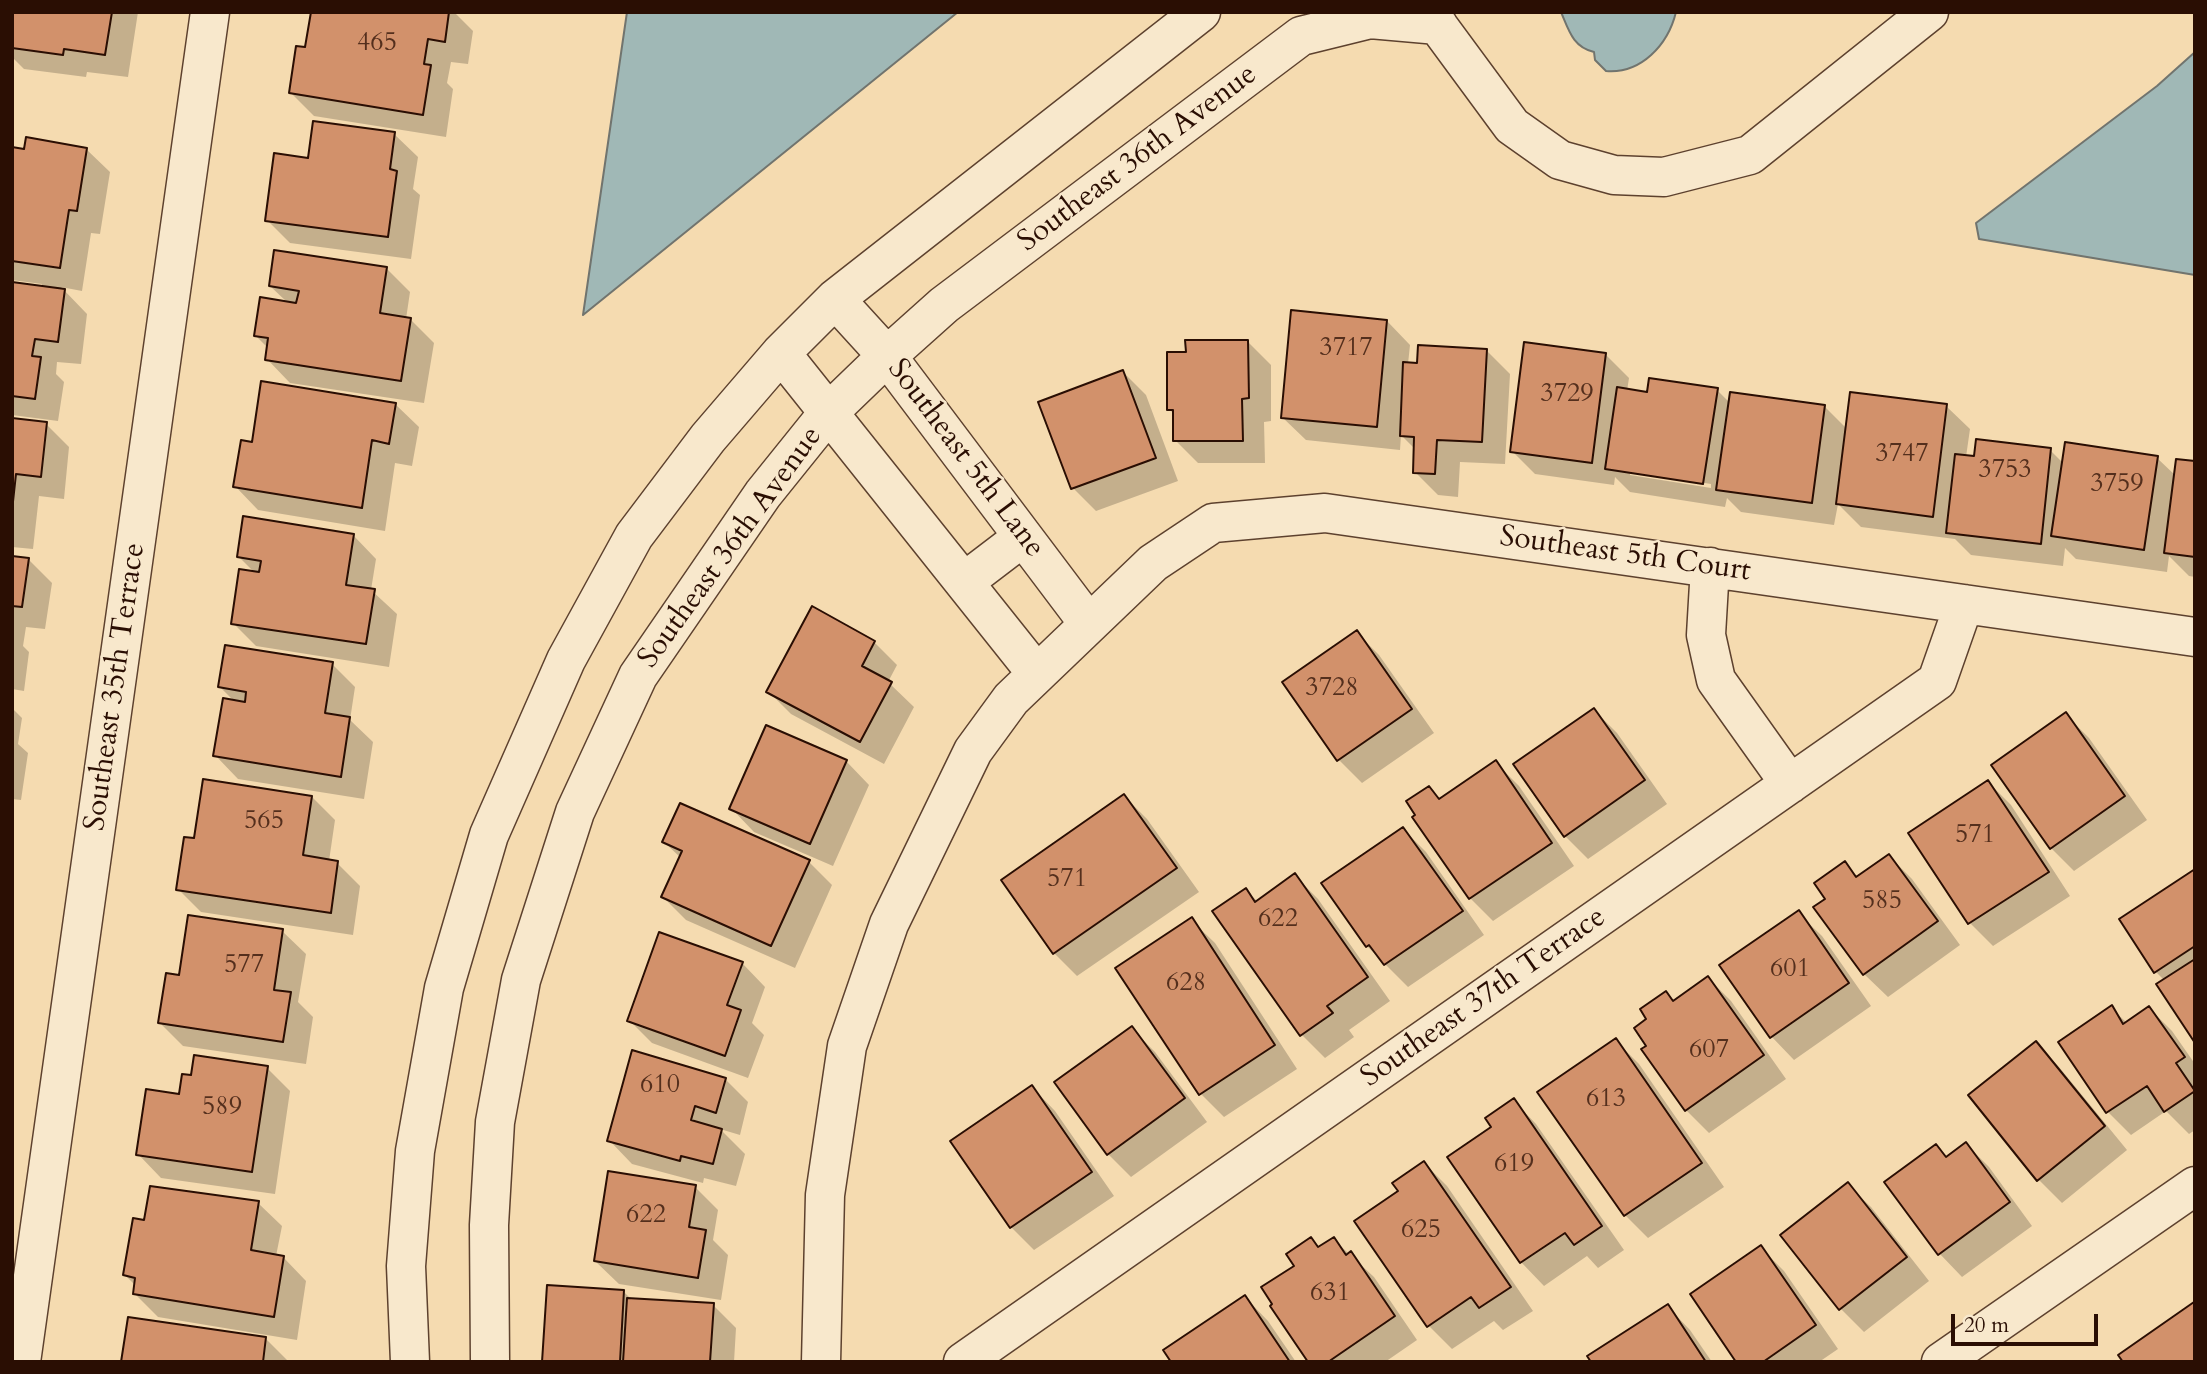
<!DOCTYPE html>
<style>
body{margin:0}
#map{position:relative;width:2207px;height:1374px;overflow:hidden;background:#f5dbb0;font-family:Cardo,serif}
canvas{display:block}
.frame{position:absolute;inset:0;border:14px solid #2a0e03;pointer-events:none}
.scale{position:absolute;left:1951px;top:1314px;width:147px;height:32px;box-sizing:border-box;border:4px solid #2a0e03;border-top:0;padding-left:9px;font-size:21px;line-height:24px;white-space:nowrap;color:#2a0e03;-webkit-text-stroke:5px #f8e8cc;paint-order:stroke}
</style>
<div id="map">
<canvas width="2207" height="1374"></canvas>
<div class="frame"></div>
<div class="scale">20 m</div>
</div>
<script>
const context = document.querySelector('canvas').getContext('2d');
context.lineJoin = 'round';
function fillPath(path, color) { context.fillStyle = color; context.fill(path, 'evenodd'); }
function trace(path, color, width, dash) { context.strokeStyle = color; context.lineWidth = width; context.lineCap = dash ? 'butt' : 'round'; context.setLineDash(dash || []); context.stroke(path); }
function drawText(font, color, halo, rows, align = 'center') {
  context.font = font + ' Cardo,serif'; context.lineWidth = 5; context.setLineDash([]); context.textBaseline = 'middle'; context.strokeStyle = halo; context.fillStyle = color; for (const [text, x, y, turn = 0] of rows) {
    context.save(); context.translate(x, y); context.rotate((+turn || 0) * Math.PI / 180); context.textAlign = isNaN(turn) ? turn : align; if (halo) context.strokeText(text, 0, 0); context.fillText(text, 0, 0); context.restore();
  }
}
const water = new Path2D(`
 M627,12H958L583,315Z
 M1561,12H1676C1668,45 1641,74 1606,71L1595,60L1594,52C1573,47 1569,31 1561,12Z
 M2195,52V275L1979,239L1976,223L2157,86Z`);
const shadow = new Path2D(`
 M12,12H138L128,77L87,72L86,77L24,69L12,57Z
 M313,12H454L473,31L468,64L451,62L447,83L453,89L446,137L314,116L291,93L307,49Z
 M394,134L418,157L413,189L420,195L411,259L290,243L267,220L310,160Z
 M12,148L25,151L86,149L110,172L100,234L91,233L82,291L61,287L87,314L81,364L57,362L56,374L64,382L58,421L12,415V284L41,288L42,284L12,280Z
 M387,269L410,292L406,319H410L434,343L424,403L290,383L267,359L268,348L256,336L288,303L270,286Z
 M1387,321L1410,345L1408,364H1419L1487,351L1510,374L1505,464L1460,462L1458,497L1438,495L1415,472L1416,450L1401,435L1400,450L1306,440L1282,417Z
 M1247,341L1271,365V421L1264,422L1265,463H1198L1175,440V415L1169,409L1187,354Z
 M1605,354L1629,378L1627,391L1649,394L1717,390L1730,403L1825,407L1847,429L1946,406L1970,429L1966,457L2050,450L2063,463L2157,458L2176,476L2195,463V577L2189,576L2169,556L2167,572L2076,559L2065,548L2063,566L1971,555L1955,539L1861,527L1838,504L1834,525L1741,512L1727,498L1725,507L1630,492L1615,477L1614,485L1535,474L1512,451ZM1630,471L1711,484V488L1630,475Z
 M1123,372L1146,395L1178,481L1096,511L1073,488Z
 M395,404L419,427L412,466L395,463L385,531L258,510L235,486L253,444Z
 M12,420L46,424L69,447L64,499L39,496L33,549L12,547Z
 M353,535L376,559L371,590L397,614L389,667L256,646L233,623L255,573L238,556Z
 M12,558L29,560L52,583L45,629L26,627L23,646L29,652L24,691L12,689Z
 M1356,632L1379,655L1434,733L1362,783L1339,760L1284,683Z
 M874,642L897,665L888,682L914,707L884,764L791,714L768,691Z
 M332,664L355,687L350,720L373,742L364,799L238,779L215,755L235,702L220,687Z
 M12,708L22,718L18,744L28,753L21,800L12,799Z
 M1594,710L1617,733L1667,804L1588,859L1565,836Z
 M2066,715L2089,738L2147,820L2074,871L2051,848Z
 M846,761L869,785L833,866L754,832L731,808Z
 M1496,763L1519,786L1574,866L1493,921L1470,898L1429,788L1441,800Z
 M1988,782L2011,805L2070,896L1993,946L1970,923L1910,834Z
 M1124,796L1147,819L1199,892L1077,976L1054,953Z
 M312,797L335,820L329,861L337,863L360,886L353,935L201,912L178,889L195,840Z
 M1403,829L1426,852L1484,935L1408,987L1367,946Z
 M664,842L809,862L832,885L795,968L686,920L663,897L681,858Z
 M1889,856L1912,879L1960,945L1888,997L1864,974L1827,900L1844,864L1858,877Z
 M2195,871V1040L2164,980L2156,972Z
 M1295,876L1318,899L1390,1001L1349,1030L1354,1037L1325,1058L1302,1035L1246,890L1258,902Z
 M1798,913L1822,936L1871,1006L1794,1060L1771,1036Z
 M1191,920L1215,943L1297,1069L1224,1117L1200,1093Z
 M282,931L306,954L298,1002L313,1017L306,1064L183,1046L160,1023L180,977Z
 M742,963L765,987L752,1023L764,1035L748,1078L652,1043L629,1020Z
 M1708,978L1731,1001L1786,1079L1709,1133L1686,1110L1649,1046V1019L1666,993L1674,1002Z
 M2111,1008L2127,1023L2149,1008L2172,1031L2195,1064V1130L2189,1134L2166,1111L2131,1135L2108,1112Z
 M1132,1029L1155,1052L1207,1122L1131,1177L1108,1154Z
 M1615,1040L1639,1064L1724,1187L1648,1238L1625,1215Z
 M2036,1043L2059,1067L2127,1150L2062,1203L2039,1180L1970,1095Z
 M267,1068L290,1091L275,1194L161,1178L138,1154L181,1096Z
 M725,1079L748,1102L740,1135L720,1129L745,1154L736,1186L704,1178L703,1183L632,1164L609,1140Z
 M1032,1087L1055,1111L1114,1196L1034,1250L1011,1227Z
 M1513,1100L1536,1124L1624,1250L1598,1268L1587,1256L1544,1286L1521,1262L1494,1128Z
 M1966,1144L1989,1167L2032,1226L1962,1277L1939,1253L1936,1146L1948,1158Z
 M1424,1163L1447,1186L1533,1311L1503,1330L1494,1321L1452,1349L1429,1326L1356,1222L1400,1191Z
 M1847,1184L1871,1207L1929,1281L1864,1332L1841,1309L1783,1235Z
 M695,1187L718,1210L713,1240L728,1255L721,1300L619,1284L595,1261Z
 M258,1203L282,1226L276,1256L283,1257L306,1281L297,1340L158,1317L135,1294L136,1286L125,1275L146,1222Z
 M1333,1239L1374,1277L1417,1340L1385,1362H1310L1319,1248Z
 M1761,1248L1784,1271L1838,1349L1819,1362H1738Z
 M623,1291L632,1300L713,1305L736,1328L734,1362H544Z
 M1245,1297L1268,1321L1296,1362H1173Z
 M1667,1306L1690,1330L1712,1362H1593Z
 M266,1339L289,1362H123Z`);
const building = new Path2D(`
 M12,12H112L105,55L64,49L63,55L12,48Z
 M311,12H449L445,42L428,39L424,64L431,65L423,115L289,93L296,46L305,47Z
 M313,121L395,132L390,169L397,171L388,237L265,221L274,153L308,158Z
 M26,137L87,148L77,211L69,210L60,268L12,261V147L24,149Z
 M274,250L387,267L380,313L411,318L401,381L265,360L268,338L254,336L260,297L296,303L299,291L269,286Z
 M12,282L65,289L58,342L35,339L32,356L41,357L35,399L12,396Z
 M1291,310L1387,320L1377,427L1281,418Z
 M1185,340H1248L1249,398L1242,399L1243,441H1173V410H1167V352H1186Z
 M1524,342L1606,353L1592,463L1510,452Z
 M1418,345L1487,349L1482,442L1437,440L1435,474L1413,473L1414,437L1400,436L1403,362L1417,363Z
 M1123,370L1156,458L1071,489L1038,402Z
 M1649,378L1718,388L1703,484L1605,469L1617,387L1647,392Z
 M261,381L396,403L389,444L372,440L362,508L233,487L241,440L252,442Z
 M1730,392L1825,405L1812,503L1716,490Z
 M1850,392L1947,404L1933,517L1836,504Z
 M12,418L47,422L41,477L16,474L12,511Z
 M1976,439L2051,448L2041,544L1946,533L1955,454L1974,456Z
 M2065,442L2158,456L2144,550L2051,536Z
 M2176,459L2195,461V557L2164,553Z
 M243,516L354,534L346,585L375,589L366,644L231,624L239,569L259,572L261,561L237,557Z
 M12,556L29,558L22,607L12,606Z
 M812,606L875,641L862,666L892,682L860,742L766,692Z
 M1357,630L1412,709L1337,761L1282,682Z
 M225,645L333,662L325,713L350,717L341,777L213,756L223,698L245,702L246,692L218,687Z
 M1594,708L1645,780L1564,837L1513,764Z
 M2066,712L2125,796L2050,849L1991,765Z
 M766,725L847,760L810,844L729,809Z
 M1496,760L1552,843L1469,899L1412,817L1415,815L1406,801L1429,786L1439,799Z
 M203,779L312,796L303,855L338,861L331,913L176,890L184,837L194,838Z
 M1988,780L2049,872L1968,924L1908,833Z
 M1124,794L1177,868L1053,954L1001,880Z
 M680,803L810,860L771,946L661,897L682,851L662,842Z
 M1403,827L1463,911L1384,965L1369,945L1366,947L1321,883Z
 M1889,854L1938,921L1863,975L1813,907L1825,899L1814,883L1845,861L1856,877Z
 M2195,869V946L2154,973L2119,919Z
 M1295,873L1368,977L1327,1006L1333,1013L1300,1036L1212,911L1246,888L1255,902Z
 M1799,910L1849,983L1770,1038L1719,965Z
 M188,915L283,929L274,990L291,992L283,1042L158,1023L166,973L179,975Z
 M1192,917L1275,1045L1199,1095L1115,968Z
 M659,932L743,962L727,1005L741,1010L725,1056L627,1021Z
 M2195,959V1043L2156,984Z
 M1708,976L1764,1055L1685,1111L1641,1049L1646,1046L1634,1028L1646,1019L1640,1009L1666,991L1673,1001Z
 M2112,1005L2123,1024L2149,1006L2185,1057L2176,1063L2195,1091L2164,1112L2147,1086L2106,1113L2058,1042Z
 M1132,1026L1185,1098L1107,1155L1054,1082Z
 M1616,1038L1702,1163L1624,1216L1537,1092Z
 M2036,1041L2105,1126L2037,1181L1968,1095Z
 M632,1050L726,1078L716,1113L695,1106L691,1120L722,1129L713,1164L681,1156L680,1161L607,1141Z
 M194,1055L268,1066L252,1172L136,1155L146,1089L179,1094L182,1074L191,1075Z
 M1032,1085L1092,1172L1010,1228L950,1141Z
 M1514,1098L1602,1226L1574,1245L1565,1233L1520,1263L1447,1157L1491,1127L1485,1118Z
 M1966,1142L2010,1202L1938,1255L1884,1182L1936,1144L1946,1157Z
 M1424,1161L1511,1287L1479,1308L1471,1297L1427,1327L1354,1221L1398,1191L1392,1183Z
 M608,1171L696,1185L689,1227L706,1230L698,1278L594,1261Z
 M1848,1182L1907,1257L1839,1310L1780,1235Z
 M150,1186L259,1201L251,1250L284,1256L274,1317L133,1294L135,1278L123,1275L133,1218L144,1220Z
 M1311,1237L1318,1247L1334,1237L1346,1255L1351,1251L1395,1316L1328,1362H1308L1270,1306L1272,1304L1261,1287L1294,1266L1286,1254Z
 M1761,1245L1816,1325L1763,1362H1736L1690,1294Z
 M547,1285L624,1290L620,1362H542Z
 M1245,1295L1290,1362H1171L1163,1350Z
 M627,1298L714,1303L710,1362H623Z
 M2194,1302L2195,1362H2123L2118,1355Z
 M1668,1304L1706,1362H1591L1587,1356Z
 M128,1317L266,1337L263,1362H121Z`);
const minor = new Path2D(`
 M1428,12L1512,126L1560,160L1614,175L1664,177L1750,155L1929,12
 M835,299L887,356L1089,624
 M781,353L1037,674
 M1710,567L1706,635L1716,680L1790,784
 M964,582L1023,537
 M21,1362L210,12
 M410,1362L406,1266L415,1151L444,988L489,835L566,660L634,536L708,438L781,353L835,299L1201,12
 M490,1362L489,1225L495,1122L521,980L575,812L638,676L763,494L829,412L887,356L944,305L1301,36L1370,19L1438,25
 M821,1362L825,1195L847,1046L889,924L973,751L1011,699L1153,563L1213,523L1325,513L2195,637
 M963,1362L1937,681L1964,604
 M1941,1362L2195,1186`);
const numberNames = [
 ["465",377,44],
 ["3717",1346,349],
 ["3729",1567,395],
 ["3747",1902,455],
 ["3753",2005,471],
 ["3759",2117,485],
 ["3728",1332,689],
 ["565",264,822],
 ["571",1975,836],
 ["571",1067,880],
 ["585",1882,902],
 ["622",1278,920],
 ["577",244,966],
 ["601",1790,970],
 ["628",1186,984],
 ["607",1709,1051],
 ["610",660,1086],
 ["613",1606,1100],
 ["589",222,1108],
 ["619",1514,1165],
 ["622",646,1216],
 ["625",1421,1231],
 ["631",1330,1294]
];
const streetNames = [
 ["Southeast 36th Avenue",1138,159,-37],
 ["Southeast 5th Lane",965,459,53],
 ["Southeast 36th Avenue",731,548,-54],
 ["Southeast 5th Court",1625,555,8],
 ["Southeast 35th Terrace",116,687,-82],
 ["Southeast 37th Terrace",1484,998,-35]
];
fillPath(water, '#a0b8b6');
trace(water, '#71746e', 2);
fillPath(shadow, '#0003');
fillPath(building, '#d2916b');
trace(building, '#2a0e03', 2);
trace(minor, '#5d412e', 41);
trace(minor, '#f8e8cc', 38);
drawText('26px', '#542f1d', null, numberNames);
drawText('30px', '#2a0e03', '#f8e8cc', streetNames);
</script>
